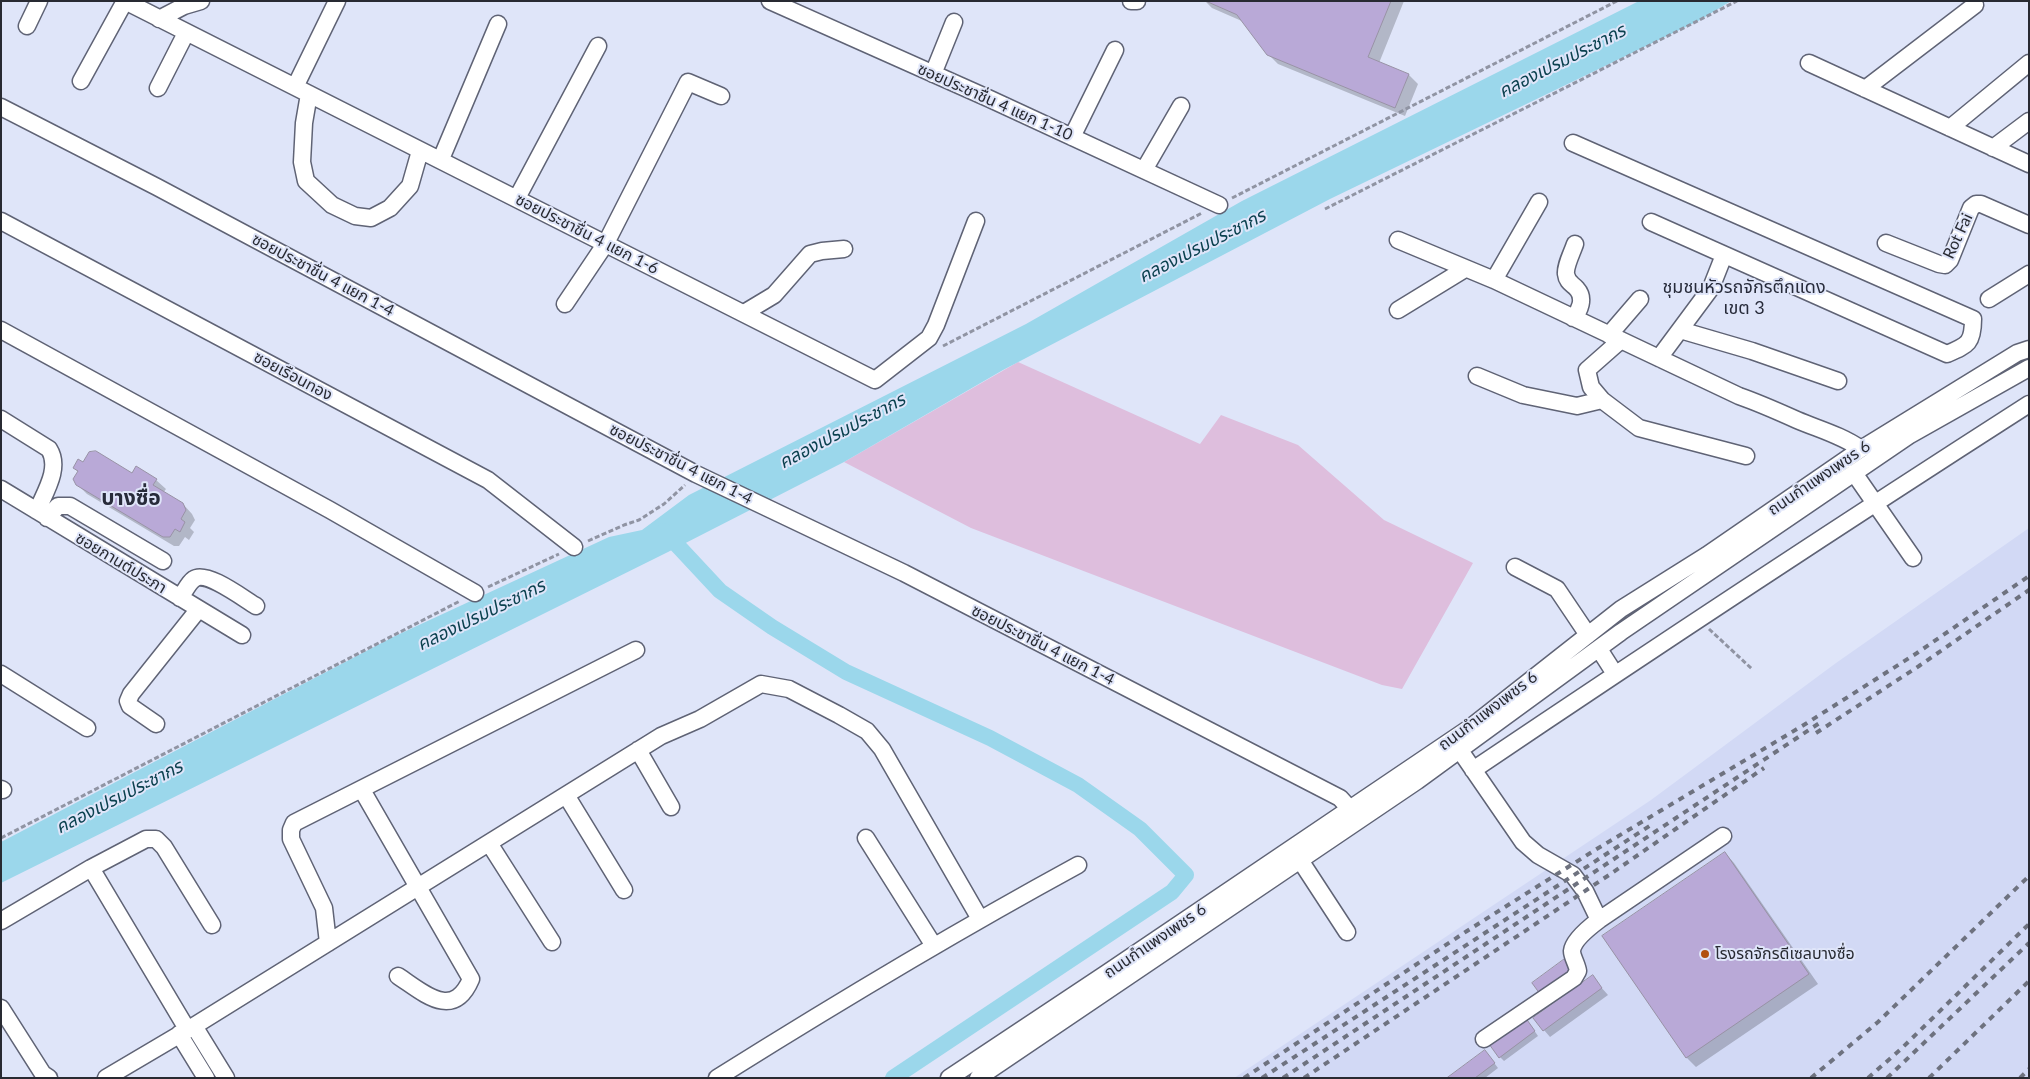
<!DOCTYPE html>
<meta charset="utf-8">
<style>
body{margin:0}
#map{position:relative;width:2030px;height:1079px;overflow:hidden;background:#dfe5f9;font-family:Lato,sans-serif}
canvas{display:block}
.frame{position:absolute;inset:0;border:2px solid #282a32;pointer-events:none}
</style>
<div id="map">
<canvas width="2030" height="1079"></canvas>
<div class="frame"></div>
</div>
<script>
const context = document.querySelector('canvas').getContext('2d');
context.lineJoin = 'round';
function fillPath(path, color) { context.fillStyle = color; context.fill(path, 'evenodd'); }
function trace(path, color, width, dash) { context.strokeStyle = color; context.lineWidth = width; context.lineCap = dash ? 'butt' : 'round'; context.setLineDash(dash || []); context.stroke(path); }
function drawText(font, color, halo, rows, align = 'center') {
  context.font = font + ' Lato,"Noto Sans Thai",sans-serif'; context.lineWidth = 4; context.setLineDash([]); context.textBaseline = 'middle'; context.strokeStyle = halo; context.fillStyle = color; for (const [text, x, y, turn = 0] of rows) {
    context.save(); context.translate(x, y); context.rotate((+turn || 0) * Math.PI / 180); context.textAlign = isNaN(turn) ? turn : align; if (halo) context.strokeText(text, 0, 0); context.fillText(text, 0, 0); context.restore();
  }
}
const built = new Path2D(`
 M2029,528V1078H1234L1651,800L1836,663Z`);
const green = new Path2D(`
 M1018,362L1200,444L1221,415L1298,445L1384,520L1473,563L1402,689L1382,685L971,528L844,462Z`);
const water = new Path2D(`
 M1639,1H1731L1700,20L1330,199L1003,370L844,462L668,552L1,883V842L393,637L609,537L642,530L689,495L1026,324L1242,201Z`);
const shadow = new Path2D(`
 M1205,1H1404L1379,63L1409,75L1418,84L1405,116L1278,64L1268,54L1244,22L1212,8Z
 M84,463L156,480L166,489L163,493L183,504L192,514L195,520L190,528L194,532L189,540L185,537L179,546H174L87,494L77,484L78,472L74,468Z
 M1725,853L1734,863L1818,984L1696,1067L1687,1058L1603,936Z
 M1592,977L1608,995L1550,1037L1544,1030Z
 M1529,1023L1538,1036L1504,1061L1500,1057Z
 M1489,1056L1498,1068L1485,1078H1449Z`);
const canal = new Path2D(`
 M664,531L720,591L772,627L846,672L990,738L1078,785L1140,829L1186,875L1172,892L893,1078`);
const building = new Path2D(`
 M1206,1H1391L1368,57L1409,74L1395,108L1267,55L1237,15Z
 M96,451L132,473L136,466L157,479L153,485L183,503L186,510L181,519L185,522L180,532L175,529L170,537H163L76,485L73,479L78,471L73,468L78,459L83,462L89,452Z
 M1725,852L1809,974L1686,1058L1602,936Z
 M1566,958L1574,969L1540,994L1532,983Z
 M1593,975L1602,988L1543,1031L1533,1018Z
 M1525,1017L1535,1031L1499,1058L1489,1044Z
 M1485,1050L1495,1063L1475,1078H1447Z`);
const path = new Path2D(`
 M1232,198L1617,1
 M1325,209L1737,1
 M943,346L1202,213
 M588,541L624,525L639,520L664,504L685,485
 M488,587L559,554
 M1709,629L1752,669
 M1,838L460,601`);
const minor = new Path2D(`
 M125,1L875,380L929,338L936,325L976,221
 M770,1L990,99L1219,205
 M1131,1H1137
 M159,19L184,6L201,1
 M27,26L39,1
 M1809,63L2029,164
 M933,74L954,22
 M81,81L125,1
 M295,87L337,1
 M158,88L186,33
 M1865,89L1975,5
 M309,94L304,123L302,162L306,181L332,205L355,216L371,218L390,208L410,186L420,151
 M1,107L157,187L696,474L904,573L1340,798L1350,809L1357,821
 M1950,128L2029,63
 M1072,137L1115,50
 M1573,143L1973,319C1973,343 1968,345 1947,354L1651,222
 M1993,148L2029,121
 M441,159L498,24
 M1144,170L1181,106
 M517,198L598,46
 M1,221L488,480L574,547
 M1398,240L1494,280L1739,396C1759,403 1777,411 1797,420C1818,429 1841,435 1861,449
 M1886,243L1939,264L1945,265L1950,260L1971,208L1976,204H1981L2029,225
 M1494,280L1539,202
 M1989,299L2029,274
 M565,304L606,243L688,82L721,96
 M1398,310L1465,269
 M744,313L774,295L810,254L822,251L844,249
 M1573,318C1580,311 1585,298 1577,289C1573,284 1567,283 1566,274C1565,266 1572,253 1575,244
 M1,330L330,510L475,593
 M1680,330L1752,351L1838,381
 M1609,335L1640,299
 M1621,340L1587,370L1591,387L1602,400L1639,428L1746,456
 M1659,358L1711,288L1724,255
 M1477,376L1523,395L1577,406L1602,400
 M1,419L49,449C61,468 45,492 37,511
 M1854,473L1913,558
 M1,489L242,635
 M47,518L58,506H70L163,561
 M1515,567L1557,589L1588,635
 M180,598C184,593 188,583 194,579C206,570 244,599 256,606
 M1599,649L1615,674
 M1,674L87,728
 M156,724L130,706L128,701L131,694L198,610
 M1459,749L1523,842L1538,855L1573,875L1585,891L1599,920C1591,926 1573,940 1572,951C1572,957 1577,964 1578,971L1574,978L1484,1039
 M638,750L671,807
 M1473,770C1657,646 1842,524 2029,404
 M1,789L3,790
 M362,790L471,979C453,1021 424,993 398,976
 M566,795L624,890
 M866,838L934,946
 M489,843L552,942
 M1300,860L1347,932
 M91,868L187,1029
 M1599,920L1723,836
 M1,921L91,868L146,839H156L164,847L212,925
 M328,943L324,908L291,839V830L294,823L636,650
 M1,1008L43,1074L49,1078
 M194,1026L226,1078
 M179,1034L206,1078
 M106,1078L194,1026L661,736L700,719L761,684L789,689L839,715L867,731L882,749L980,919
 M717,1078C835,1004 955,932 1078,865
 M949,1078L1107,973L1471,727L1621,609L1707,555L1861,449L2017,353L2029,349
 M978,1078L1417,781L1621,632L1910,435L2029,368`);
const rail = new Path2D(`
 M1816,733L1919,666L2029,590
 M1244,1078L1467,931L1595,850L1807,723L1917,653L2029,576
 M1262,1078L1654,823
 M1283,1078L1821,722
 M1304,1078L1609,875L1764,768
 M1811,1078L1878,1022L2029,876
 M1868,1078L1901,1049L2029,924
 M1887,1078L2029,943
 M1929,1078L2029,981
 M2020,1078L2029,1069`);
const markers = [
 [1705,954,5,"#b1500e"]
];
const streetNames = [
 ["ซอยประชาชื่น 4 แยก 1-10",995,102,24],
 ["ซอยประชาชื่น 4 แยก 1-6",587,234,27],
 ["Rot Fai",1958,236,-65],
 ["ซอยประชาชื่น 4 แยก 1-4",323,275,28],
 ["ซอยเรือนทอง",293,376,28],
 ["ซอยประชาชื่น 4 แยก 1-4",681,464,27],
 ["ถนนกำแพงเพชร 6",1819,478,-34],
 ["ซอยกานต์ประภา",121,563,31],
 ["ซอยประชาชื่น 4 แยก 1-4",1043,645,27],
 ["ถนนกำแพงเพชร 6",1488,711,-37],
 ["ถนนกำแพงเพชร 6",1155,941,-34]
];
const poiNames = [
 ["โรงรถจักรดีเซลบางซื่อ",1715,954]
];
const waterNames = [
 ["คลองเปรมประชากร",1562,61,-27],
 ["คลองเปรมประชากร",1202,246,-27],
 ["คลองเปรมประชากร",842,431,-28],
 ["คลองเปรมประชากร",481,615,-26],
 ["คลองเปรมประชากร",119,797,-27]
];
const neighbourhoodNames = [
 ["ชุมชนหัวรถจักรตึกแดง",1744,287],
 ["เขต 3",1744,308]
];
const districtNames = [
 ["บางซื่อ",131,498]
];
fillPath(built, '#d2d9f5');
fillPath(green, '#debedd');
fillPath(water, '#9bd7eb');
fillPath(shadow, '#0003');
trace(canal, '#9bd7eb', 16);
fillPath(building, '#b9a9d7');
trace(building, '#9892a5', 1);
trace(minor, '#5f6375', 19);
trace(path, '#9094a3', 3, [5, 2.5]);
trace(minor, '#fff', 16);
trace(rail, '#6e727f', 4, [6, 6]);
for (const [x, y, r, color] of markers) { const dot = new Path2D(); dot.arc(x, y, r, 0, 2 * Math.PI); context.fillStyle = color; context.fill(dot); trace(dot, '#dfe5f9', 2); }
drawText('16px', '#282a32', '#dfe5f9', streetNames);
drawText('16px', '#282a32', '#dfe5f9', poiNames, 'left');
drawText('italic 18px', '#0b414f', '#dfe5f9', waterNames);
drawText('18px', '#272b3a', '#dfe5f9', neighbourhoodNames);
drawText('bold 21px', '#272b3a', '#dfe5f9', districtNames);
</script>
